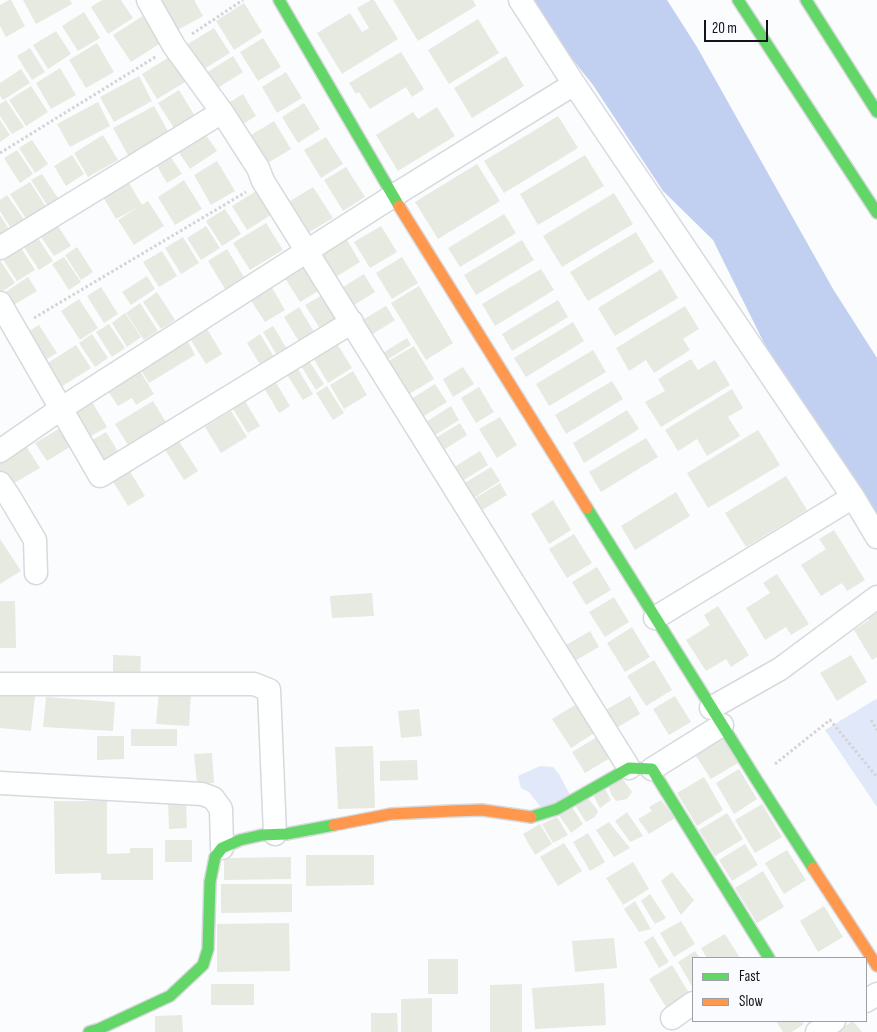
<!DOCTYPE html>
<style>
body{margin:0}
#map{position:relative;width:877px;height:1032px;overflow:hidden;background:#fbfcfe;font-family:"Sofia Sans Condensed",sans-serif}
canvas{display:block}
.legend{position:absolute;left:692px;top:957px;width:175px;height:65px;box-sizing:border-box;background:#fafbff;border:1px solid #9e9fa4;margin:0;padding:6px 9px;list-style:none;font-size:15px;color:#13151b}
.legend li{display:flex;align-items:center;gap:10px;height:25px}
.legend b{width:25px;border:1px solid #9e9fa4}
.scale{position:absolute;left:704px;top:20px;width:64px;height:22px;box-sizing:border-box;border:2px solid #13151b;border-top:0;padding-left:6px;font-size:15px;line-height:18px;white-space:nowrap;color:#13151b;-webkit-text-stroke:4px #fafbff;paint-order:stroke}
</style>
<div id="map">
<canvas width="877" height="1032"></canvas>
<ul class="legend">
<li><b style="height:6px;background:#63d668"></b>Fast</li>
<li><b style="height:6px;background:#ff974d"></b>Slow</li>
</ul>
<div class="scale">20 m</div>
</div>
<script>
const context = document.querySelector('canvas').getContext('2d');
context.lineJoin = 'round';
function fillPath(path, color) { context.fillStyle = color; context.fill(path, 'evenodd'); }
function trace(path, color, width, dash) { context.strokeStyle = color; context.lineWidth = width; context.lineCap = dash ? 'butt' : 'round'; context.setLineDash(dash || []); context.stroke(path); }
const green = new Path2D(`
 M876,699L877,700V807L825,730Z
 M540,766L553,767L559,774L570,795L543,810L529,792L521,788L518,776Z`);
const water = new Path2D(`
 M529,0H667L697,47L833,289L877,358V523L810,423L764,343L713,240L663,191L593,85L541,20Z`);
const building = new Path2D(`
 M9,0H11L25,26L6,37L0,26V5Z
 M23,0H70L72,4L36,24Z
 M102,0H121L133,18L108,34L91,7Z
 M156,0H194L203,16L174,32Z
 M371,0H374L398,39L342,74L317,33L350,13L362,32L369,28L357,8Z
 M393,0H473L476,6L418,41Z
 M244,3L262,32L234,50L216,21Z
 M84,12L100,38L78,51L62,26Z
 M149,12L167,39L131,62L113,35Z
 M478,19L499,53L449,84L428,50Z
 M214,28L230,53L199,72L183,47Z
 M56,31L71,54L48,69L33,45Z
 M263,38L281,67L258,81L240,52Z
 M97,43L114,72L86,88L69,60Z
 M30,48L45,72L32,80L17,56Z
 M401,52L424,89L412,97L406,87L370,109L359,92L356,94L349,83Z
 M174,54L190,79L157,99L142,74Z
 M233,56L243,72L216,89L206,73Z
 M506,56L524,86L472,118L454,88Z
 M60,68L76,95L51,109L36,83Z
 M21,69L30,83L3,100L0,96V83Z
 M286,72L302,98L277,113L262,87Z
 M139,76L152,101L114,122L100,97Z
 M31,86L48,112L26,126L9,100Z
 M179,90L195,116L174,128L158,103Z
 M243,94L256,116L238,127L225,105Z
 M6,100L24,127L12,134L0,116V104Z
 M98,102L110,126L70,147L57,124Z
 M304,103L320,129L298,143L282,117Z
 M154,106L169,133L128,155L113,128Z
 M437,107L455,136L398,171L376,135L413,112L418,119Z
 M558,116L578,148L504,193L484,161Z
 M0,120L10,135L0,142Z
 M274,121L291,149L263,166L246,138Z
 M201,128L217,151L190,169L174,145Z
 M103,135L118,160L88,177L74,153Z
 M326,137L343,164L321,178L304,150Z
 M32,140L48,164L35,173L19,148Z
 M17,150L33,174L20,183L4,158Z
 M166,150L182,174L167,183L153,159Z
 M72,155L84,174L66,186L54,166Z
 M585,155L604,186L538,225L520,194Z
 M217,161L235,191L211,205L194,175Z
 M477,164L500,201L438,239L415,202Z
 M346,167L365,197L343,211L324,180Z
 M42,174L58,198L47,205L31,180Z
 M126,178L142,205L116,219L100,192Z
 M184,180L202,209L175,225L158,197Z
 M30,182L46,207L27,220L10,194Z
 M313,187L333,218L306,234L287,203Z
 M256,191L271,215L247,230L232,206Z
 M614,193L633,224L562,267L543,236Z
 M7,195L25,221L12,230L0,211V200Z
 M148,201L164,226L134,245L118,220Z
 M225,209L241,234L222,246L206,221Z
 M504,214L516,233L460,267L448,248Z
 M0,215L10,231L0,238Z
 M54,220L71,246L54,256L37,231Z
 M266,223L283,250L250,270L233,243Z
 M206,226L220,248L201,260L187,238Z
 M381,226L397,252L370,268L354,242Z
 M34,232L53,261L39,270L20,241Z
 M636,232L654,262L588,301L570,272Z
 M183,237L199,263L181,274L165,248Z
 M347,240L360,262L331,280L318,258Z
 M522,240L534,260L476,295L464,275Z
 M18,243L35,270L17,281L0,255Z
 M77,247L93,272L81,280L65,255Z
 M227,249L244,277L225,289L208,261Z
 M162,251L177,276L159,287L143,262Z
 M64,257L81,282L69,290L52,264Z
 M402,257L418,283L392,299L376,273Z
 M0,260L15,283L0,293Z
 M305,266L320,290L300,302L285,278Z
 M541,269L554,290L495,326L482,304Z
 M661,269L678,298L615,336L598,308Z
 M364,274L375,292L351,307L340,289Z
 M147,276L155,289L131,305L122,292Z
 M28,277L37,291L12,306L4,293Z
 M271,286L285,310L265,322L250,299Z
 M419,286L453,343L426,360L391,303Z
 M101,287L118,314L104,323L87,296Z
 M157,292L175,320L161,329L143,302Z
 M324,294L339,319L321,330L305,305Z
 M79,299L98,328L80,340L61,311Z
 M558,300L568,317L512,351L502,334Z
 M140,303L158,331L144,340L126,313Z
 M386,306L395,320L368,337L359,322Z
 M685,306L699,329L683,339L690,350L654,373L646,360L629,371L616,348Z
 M299,307L316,335L301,345L284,317Z
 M125,313L141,337L127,347L112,323Z
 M573,322L584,341L526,377L514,358Z
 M109,324L125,348L112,357L96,332Z
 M39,325L57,353L42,362L24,334Z
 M273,326L290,354L280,360L263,332Z
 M206,327L222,354L206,364L189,337Z
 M92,334L108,358L95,367L79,343Z
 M260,334L276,360L262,368L247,343Z
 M407,338L411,345L385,361L381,354Z
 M188,342L195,355L149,383L141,370Z
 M336,342L352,368L328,383L312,356Z
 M76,345L91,368L61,387L46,364Z
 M414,346L434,379L406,396L385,363Z
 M593,350L606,372L549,406L536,384Z
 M308,359L324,384L316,390L300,364Z
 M691,359L698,370L715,360L730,385L661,427L645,402L665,391L658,379Z
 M296,366L313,394L303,400L286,373Z
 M463,367L474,384L453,397L443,379Z
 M140,371L154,394L136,405L132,398L118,406L108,391Z
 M353,371L367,395L344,409L330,385Z
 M275,381L290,406L279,413L264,388Z
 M612,381L623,399L566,434L555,415Z
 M435,384L447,402L419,419L408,401Z
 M327,386L344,413L333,420L316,393Z
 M479,387L494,412L476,423L461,398Z
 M732,389L743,408L728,417L740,436L707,456L697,439L678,451L665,430Z
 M91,400L107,427L88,438L72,412Z
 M153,401L169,427L131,450L115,424Z
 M245,401L260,426L248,433L233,409Z
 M451,406L459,420L432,437L423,424Z
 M627,410L639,429L584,463L573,443Z
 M231,411L247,437L221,453L205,427Z
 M500,417L517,445L497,458L479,429Z
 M460,423L467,435L442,451L434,439Z
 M62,427L73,445L47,461L35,443Z
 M758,430L780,465L708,508L687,473Z
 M106,432L121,456L106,465L91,441Z
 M646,438L658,457L601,492L589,472Z
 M178,440L198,471L184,480L164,448Z
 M26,446L40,468L9,486L0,471V462Z
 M480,451L488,465L459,483L451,469Z
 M491,467L500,481L472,499L463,484Z
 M129,470L145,496L128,506L112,480Z
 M786,476L807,510L746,547L725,513Z
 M500,483L507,495L474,515L467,503Z
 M676,492L690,516L635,550L621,526Z
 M553,500L571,530L549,544L531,514Z
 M834,530L865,580L847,591L842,583L821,596L801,565L826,549L819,539Z
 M574,534L592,563L567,578L549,549Z
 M0,539L21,571L0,584Z
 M597,567L611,590L586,605L572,582Z
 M777,574L809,624L791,635L786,627L765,640L746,608L770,593L763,583Z
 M372,593L374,616L332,618L330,596Z
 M614,597L629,622L605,637L589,612Z
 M0,601H15L16,648H0Z
 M718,606L749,655L731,667L726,659L706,671L686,640L710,625L704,615Z
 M877,607V657L872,660L854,630L869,620L866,614Z
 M632,627L650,657L625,672L607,643Z
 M590,631L599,647L571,663L561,648Z
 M113,655L141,656L140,679L113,678Z
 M851,655L867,682L837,701L820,673Z
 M654,660L672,690L646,706L627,676Z
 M159,691L191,693L189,726L156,724Z
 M0,692L35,696L31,731L0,728Z
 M630,696L640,714L613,730L602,712Z
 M675,696L691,722L669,735L653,709Z
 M46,697L115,702L113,731L43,727Z
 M578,703L596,732L571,748L552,719Z
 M419,709L422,736L401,738L398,711Z
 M131,729H177V746H131Z
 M602,734L615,755L585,773L572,752Z
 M97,736H124V759L97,760Z
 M721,736L738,763L711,779L694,753Z
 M373,746L375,808L338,809L335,747Z
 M212,753L214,783L197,784L194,754Z
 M417,760L418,780L380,781V761Z
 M739,769L757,799L734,814L716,783Z
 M704,777L723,810L697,826L677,793Z
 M622,778L632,792L627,799L616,801L611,794L609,787Z
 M605,789L611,800L600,808L593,795Z
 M588,798L598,811L595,817L586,822L575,805Z
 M186,800L187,828L169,829L168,801Z
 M661,800L675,818L649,834L638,819L652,811L649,807Z
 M54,801H107V854L130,853V848H153V880H101V873L55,874Z
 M762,804L782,837L755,853L735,820Z
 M572,807L583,824L571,833L559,815Z
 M627,812L643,836L630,842L615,821Z
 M727,813L743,839L715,856L699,830Z
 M557,817L568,835L553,843L542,824Z
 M609,822L630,848L614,857L596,830Z
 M540,824L552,844L535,855L523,834Z
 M588,833L605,862L590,871L573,842Z
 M165,840H192V862H165Z
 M564,843L582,871L558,886L540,857Z
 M745,844L758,865L732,881L719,860Z
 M787,850L806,880L784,894L765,863Z
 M306,855H374V885L306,886Z
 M291,857V879L224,880V858Z
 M633,862L649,889L623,905L606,878Z
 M763,871L784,907L757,923L735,888Z
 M672,872L694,900L681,915L661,881Z
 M221,884H292V912L221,913Z
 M650,894L666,918L655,924L641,901Z
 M635,901L651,929L639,932L624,909Z
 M824,906L843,937L818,952L800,921Z
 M681,921L695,944L674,957L660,933Z
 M289,923L290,971L217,972V924Z
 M725,934L740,958H707L701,948Z
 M653,936L669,962L659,968L644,942Z
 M614,938L617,968L575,972L572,941Z
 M695,951L700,958H693V988L678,962Z
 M428,959H458V994H428Z
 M672,965L689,993L666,1007L649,979Z
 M604,983L606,1025L535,1029L532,988Z
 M211,984H254V1005H211Z
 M522,984V1032H490V985Z
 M432,998V1032H401V999Z
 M371,1013H397L398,1032H371Z
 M182,1015L183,1032H155V1016Z
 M776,1021H802L804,1024L792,1032H783Z
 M853,1021L862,1032H836Z`);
const path = new Path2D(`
 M192,34L243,0
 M0,153L157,56
 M34,318L246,192
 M871,720L877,730
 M775,764L830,720L877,777`);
const street = new Path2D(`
 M148,0L174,46L222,112L258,168L263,181L629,768
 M520,0L574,84L853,497L877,537
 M0,248L222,112
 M0,303L100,476L352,322
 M0,451L62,408L393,196L574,84
 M0,483L9,496L35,540L36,573
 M655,618L853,497
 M0,684H254L269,690L275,834
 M711,708L780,669L877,597
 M652,769L722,725
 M0,783L202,794L213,798L221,809L222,848
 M866,1001L877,994
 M672,1018L693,1003
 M817,1032L834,1021`);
const fast = new Path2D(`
 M279,0L399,206
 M738,0L877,213
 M806,0L877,112
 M587,508L756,779L813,868
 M531,817L557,809L629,768L652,769L769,958
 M89,1032L99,1029L170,996L203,965L208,949L210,882L215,857L222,848L240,840L262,835L286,834L334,825`);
const slow = new Path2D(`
 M399,206L587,508
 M334,825L391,814L451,811L482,810L531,817
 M813,868L877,966`);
fillPath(green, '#e1e8fa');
fillPath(water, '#c1cff1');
fillPath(building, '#e6eae1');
trace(street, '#d7d9dd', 25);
trace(fast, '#d7d9dd', 14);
trace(slow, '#d7d9dd', 14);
trace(path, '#d4d4d5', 3, [2.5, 2.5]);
trace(street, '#feffff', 22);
trace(fast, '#63d668', 11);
trace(slow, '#ff974d', 11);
</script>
